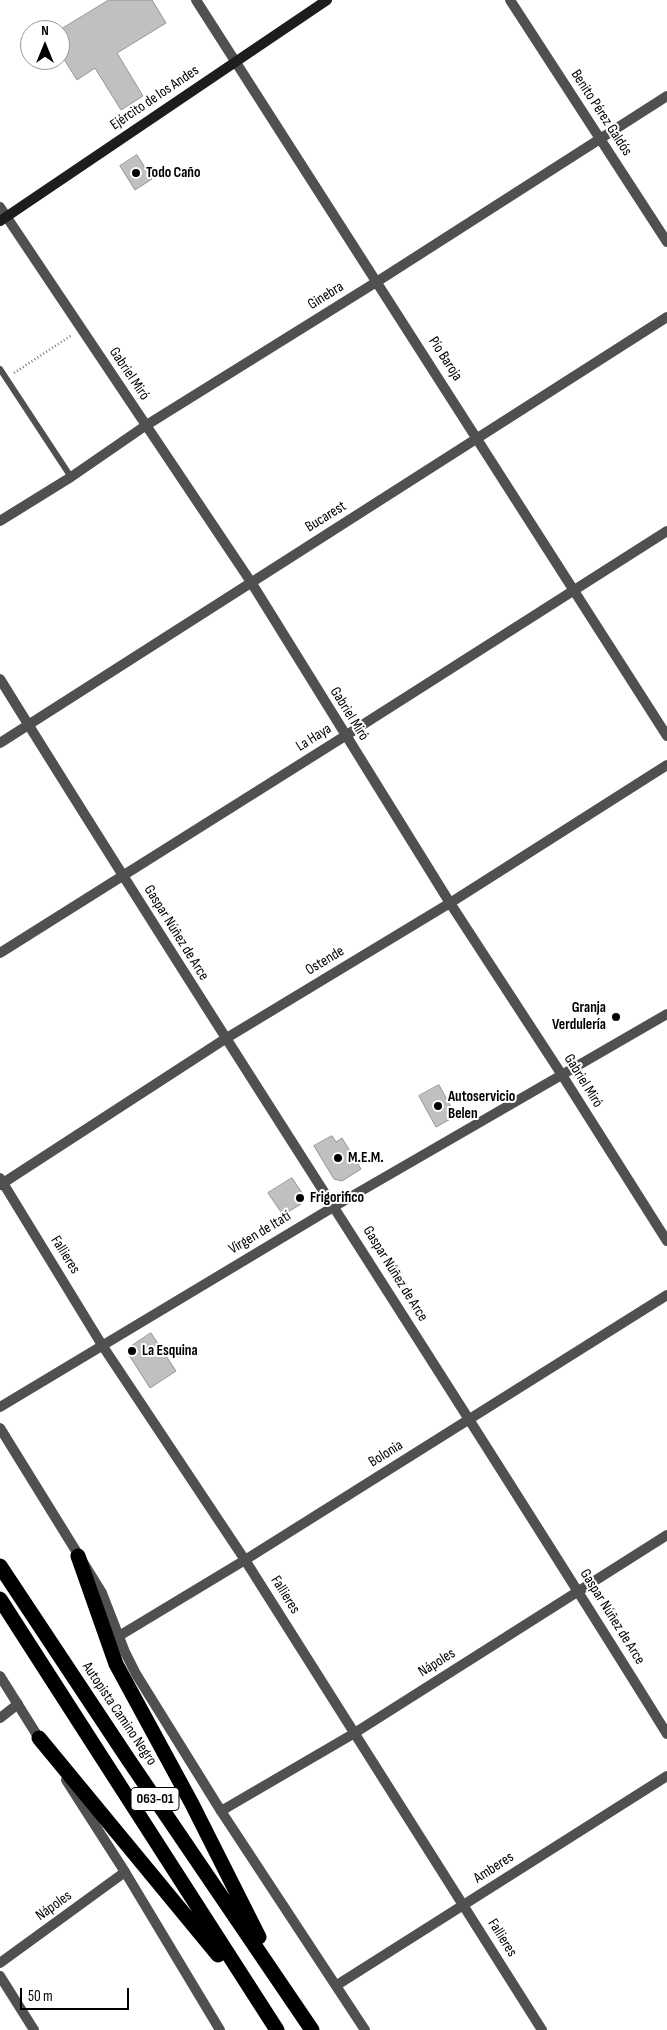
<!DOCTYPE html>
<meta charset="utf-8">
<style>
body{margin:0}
#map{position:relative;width:667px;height:2030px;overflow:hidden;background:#fff;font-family:"Sofia Sans Condensed",sans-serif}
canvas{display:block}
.north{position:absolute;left:20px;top:20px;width:50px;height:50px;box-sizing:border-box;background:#fff;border:1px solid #999;border-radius:50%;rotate:0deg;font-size:14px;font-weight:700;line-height:20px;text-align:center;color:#000}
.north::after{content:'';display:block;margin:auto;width:18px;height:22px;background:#000;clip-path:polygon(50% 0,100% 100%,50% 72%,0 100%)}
.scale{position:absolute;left:20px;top:1988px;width:109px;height:22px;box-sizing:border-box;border:2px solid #000;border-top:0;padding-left:6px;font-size:15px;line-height:18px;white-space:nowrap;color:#000;-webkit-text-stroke:4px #fff;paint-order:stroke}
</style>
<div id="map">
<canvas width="667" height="2030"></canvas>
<div class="north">N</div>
<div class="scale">50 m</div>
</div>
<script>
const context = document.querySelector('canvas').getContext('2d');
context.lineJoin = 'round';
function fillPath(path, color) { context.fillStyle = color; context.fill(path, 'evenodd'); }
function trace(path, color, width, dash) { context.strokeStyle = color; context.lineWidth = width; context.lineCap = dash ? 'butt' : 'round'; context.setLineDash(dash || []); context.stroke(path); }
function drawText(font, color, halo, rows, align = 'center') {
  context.font = font + ' "Sofia Sans Condensed",sans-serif'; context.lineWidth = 4; context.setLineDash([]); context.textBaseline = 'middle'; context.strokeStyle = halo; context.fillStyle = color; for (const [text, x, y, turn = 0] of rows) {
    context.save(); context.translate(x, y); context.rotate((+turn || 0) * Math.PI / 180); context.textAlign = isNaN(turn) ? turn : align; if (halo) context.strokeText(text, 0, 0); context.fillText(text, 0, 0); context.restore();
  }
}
const building = new Path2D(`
 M109,0H152L166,23L117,53L143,96L121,110L95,68L77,80L60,53V30Z
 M137,155L152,179L135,190L120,166Z
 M439,1085L456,1116L436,1127L419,1096Z
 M332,1136L336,1142L342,1138L361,1169L342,1181L334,1179L314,1146Z
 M292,1178L302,1193L301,1204L283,1215L268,1193Z
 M151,1333L176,1371L150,1388L129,1355L130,1347Z`);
const path = new Path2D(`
 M14,373L72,335`);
const service = new Path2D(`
 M0,369L71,477`);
const minor = new Path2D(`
 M196,0L667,736
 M510,0L667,242
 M0,207L251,582L450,903L562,1075L667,1241
 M0,521L71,477L145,426L378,281L667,96
 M0,679C219,1033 448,1381 667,1734
 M0,743L667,317
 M0,953L345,736L667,531
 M0,1178L102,1345L245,1560L542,2030
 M0,1185L225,1039L450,903L667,765
 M119,1636L245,1560L667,1295
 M0,1718L18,1704
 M221,1811L353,1734L667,1535
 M0,1963L125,1872
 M0,1976L34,2030
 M337,1985L667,1776`);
const tertiary = new Path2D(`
 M0,1407L335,1206L667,1014
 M0,1428L102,1593L125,1652L136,1674L221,1811L365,2030
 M0,1676L42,1743
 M66,1780L125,1872L220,2030`);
const secondary = new Path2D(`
 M0,221L327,0`);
const motorway = new Path2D(`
 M78,1556L116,1664L192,1804L259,1937
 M0,1566L128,1759L312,2030
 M0,1599L277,2030
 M39,1738L218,1955`);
const markers = [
 [136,173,5,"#000"],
 [616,1017,5,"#000"],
 [438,1106,5,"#000"],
 [338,1158,5,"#000"],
 [300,1198,5,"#000"],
 [132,1351,5,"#000"]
];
const shields = [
 [155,1799,48]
];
const shieldNames = [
 ["063-01",155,1799]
];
const streetNames = [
 ["Ejército de los Andes",155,98,-34],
 ["Benito Pérez Galdós",601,113,57],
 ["Ginebra",326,296,-32],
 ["Pío Baroja",445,359,57],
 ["Gabriel Miró",129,374,56],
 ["Bucarest",326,517,-32],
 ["Gabriel Miró",349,714,58],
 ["La Haya",314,738,-32],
 ["Gaspar Núñez de Arce",176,933,58],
 ["Ostende",325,961,-31],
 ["Gabriel Miró",583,1081,58],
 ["Virgen de Itatí",260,1233,-31],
 ["Fallieres",65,1255,58],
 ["Gaspar Núñez de Arce",395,1274,58],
 ["Bolonia",386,1454,-32],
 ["Fallieres",285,1595,58],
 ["Gaspar Núñez de Arce",612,1617,58],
 ["Nápoles",437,1663,-32],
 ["Autopista Camino Negro",119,1714,56],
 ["Amberes",494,1868,-33],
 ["Nápoles",54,1906,-36],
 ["Fallieres",502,1938,58]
];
const poiNames = [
 ["Todo Caño",146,173],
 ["Granja",606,1008,"right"],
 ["Verdulería",606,1025,"right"],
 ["Autoservicio",448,1097],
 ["Belen",448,1114],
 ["M.E.M.",348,1158],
 ["Frigorifico",310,1198],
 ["La Esquina",142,1351]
];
fillPath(building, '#c0c0c0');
trace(building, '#949494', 1);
trace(path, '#727272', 2.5, [1, 2.5]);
trace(service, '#505050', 6);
trace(minor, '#505050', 10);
trace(tertiary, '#505050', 10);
trace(secondary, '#1d1d1d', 10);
trace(motorway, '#000', 15);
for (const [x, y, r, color] of markers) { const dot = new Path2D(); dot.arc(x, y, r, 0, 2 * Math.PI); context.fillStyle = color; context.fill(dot); trace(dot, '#fff', 2); }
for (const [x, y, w] of shields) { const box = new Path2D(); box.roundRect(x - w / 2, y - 11.5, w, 23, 4); context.fillStyle = '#fff'; context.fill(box); trace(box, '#000', 1); }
drawText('bold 14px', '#000', null, shieldNames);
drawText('15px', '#000', '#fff', streetNames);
drawText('bold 15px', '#000', '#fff', poiNames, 'left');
</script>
